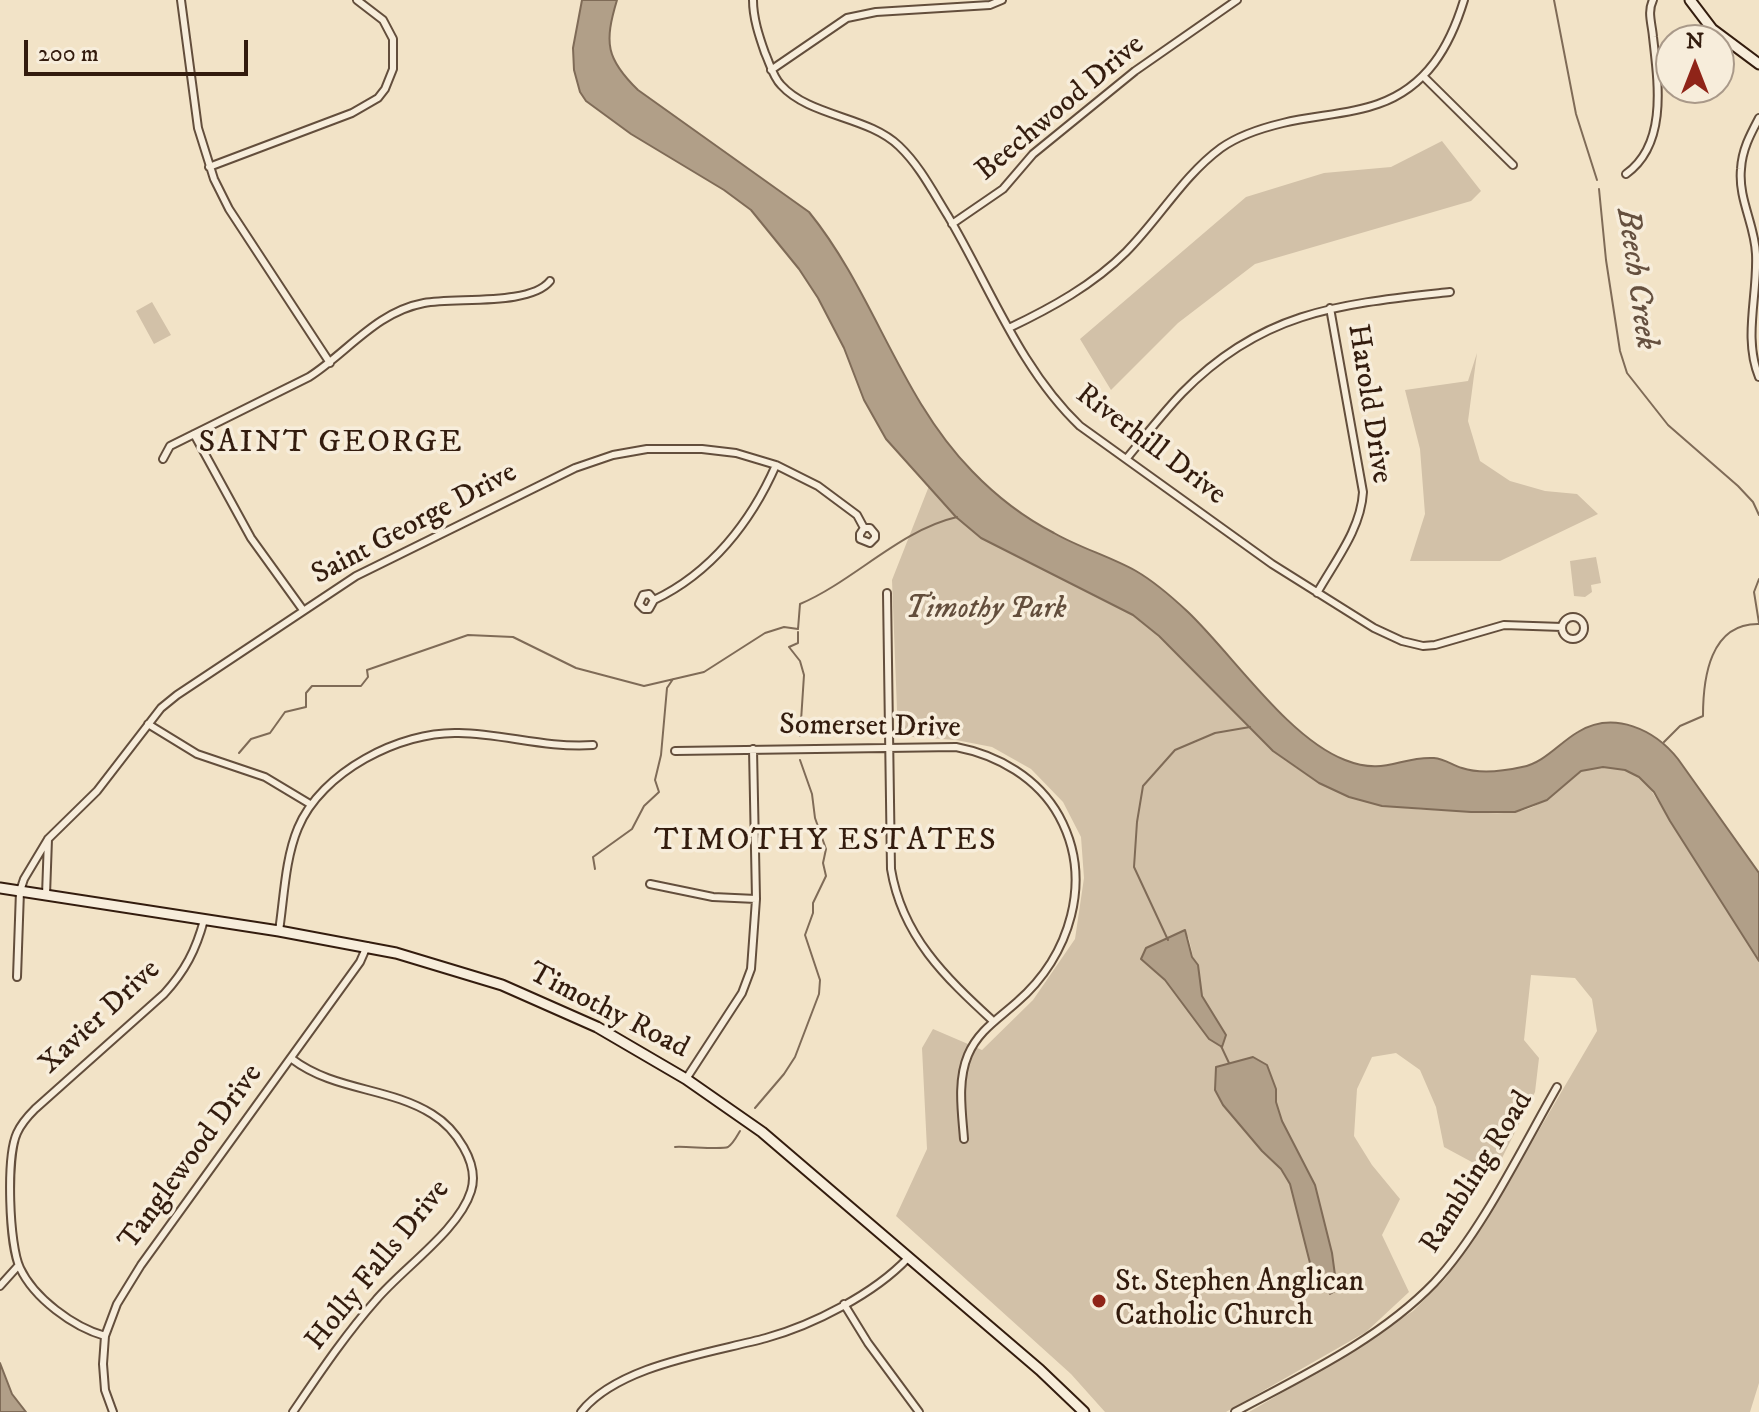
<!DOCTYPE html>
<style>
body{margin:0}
#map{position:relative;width:1759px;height:1412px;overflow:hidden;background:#f2e3c7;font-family:"IM FELL DW Pica",serif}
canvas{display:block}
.north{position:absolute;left:1655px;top:24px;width:80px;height:80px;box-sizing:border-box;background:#f7eddb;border:2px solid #a99989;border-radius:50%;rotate:0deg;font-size:22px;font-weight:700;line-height:32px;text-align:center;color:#331c0e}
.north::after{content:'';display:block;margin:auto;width:28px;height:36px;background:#8f2418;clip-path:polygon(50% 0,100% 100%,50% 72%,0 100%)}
.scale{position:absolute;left:24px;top:40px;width:224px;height:36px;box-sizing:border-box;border:4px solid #331c0e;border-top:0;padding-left:10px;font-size:24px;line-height:28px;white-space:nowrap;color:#331c0e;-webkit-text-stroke:6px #f7eddb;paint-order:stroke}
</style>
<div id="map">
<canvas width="1759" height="1412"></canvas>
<div class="north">N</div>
<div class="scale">200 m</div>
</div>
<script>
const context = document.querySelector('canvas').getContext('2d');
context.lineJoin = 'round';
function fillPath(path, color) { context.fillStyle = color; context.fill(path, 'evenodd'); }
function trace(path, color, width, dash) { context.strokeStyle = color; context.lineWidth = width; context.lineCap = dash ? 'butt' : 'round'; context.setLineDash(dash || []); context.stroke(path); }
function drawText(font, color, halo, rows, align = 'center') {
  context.font = font + ' "IM FELL DW Pica",serif'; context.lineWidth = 7; context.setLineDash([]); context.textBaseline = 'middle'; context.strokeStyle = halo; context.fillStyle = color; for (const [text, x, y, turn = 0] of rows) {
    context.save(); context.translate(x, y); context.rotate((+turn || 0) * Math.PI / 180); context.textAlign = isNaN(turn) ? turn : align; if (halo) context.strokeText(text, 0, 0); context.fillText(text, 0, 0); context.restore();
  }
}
const green = new Path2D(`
 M1442,141L1481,191L1471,201L1255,264L1178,323L1111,390L1080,339L1246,197L1324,173L1391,167Z
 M152,302L171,335L154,344L136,311Z
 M1477,353L1468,421L1480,461L1510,481L1545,491L1577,494L1598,514L1500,561H1410L1425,514L1420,449L1405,390L1468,381Z
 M929,486L961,521L981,538L1114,603L1142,621L1251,727C1261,742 1276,754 1291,764C1347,805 1390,809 1457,811C1479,812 1503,816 1524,810C1552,803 1565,774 1590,768C1610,763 1632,770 1647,784L1759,961V1383L1750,1412H1249L1326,1367L1413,1311L1445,1279L1487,1219L1597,1031L1592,999L1575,978L1531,975L1524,1040L1539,1058L1535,1092L1494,1174L1444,1147L1436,1107L1420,1070L1396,1053L1372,1057L1357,1089L1354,1136L1372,1165L1400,1199L1382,1235L1409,1292L1366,1332L1226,1412H1105L1071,1374L896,1216L927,1149L922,1048L933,1029L982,1050L1033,1000L1075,939L1084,878L1081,837L1063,802L1031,769L992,747L956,740L898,736L892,580ZM1184,930L1189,939L1202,996L1226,1035L1209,1039L1165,980L1141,959L1146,948ZM1253,1057L1267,1065L1276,1089V1102L1282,1121L1315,1185L1332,1253L1337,1290L1331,1293L1310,1263L1290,1184L1281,1169L1262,1151L1223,1105L1216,1067Z
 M1596,557L1601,583L1591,585L1592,592L1585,597L1574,596L1570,561Z`);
const water = new Path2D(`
 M582,0H617C604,43 606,59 638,90L809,212C874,292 899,396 972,471C996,496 1023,517 1054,533C1080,548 1109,556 1136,571C1155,582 1172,597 1188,612C1233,655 1288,738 1345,760C1385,776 1400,756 1434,758C1445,759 1452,765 1462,768C1480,774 1504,771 1522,767C1544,763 1559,743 1578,732C1614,710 1655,730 1678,759L1759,873V961L1670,821L1654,792L1639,777L1625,770L1603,767L1581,771L1547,800L1515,812H1471L1382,806L1349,797L1319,783L1273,751L1159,636L1133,615L981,538L956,517L886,439L864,400L844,348L818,298L799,269L751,210L724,190L631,134L586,101L580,92L574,70L573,48Z
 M1185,930L1192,957L1198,965L1202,996L1226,1035L1222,1047L1209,1039L1165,980L1141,959L1146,948Z
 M1253,1057L1267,1065L1276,1089V1102L1282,1121L1315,1185L1332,1253L1337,1290L1330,1294L1310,1263L1290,1184L1281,1169L1262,1151L1223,1105L1215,1090L1216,1067Z
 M0,1363L12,1394L26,1412H0Z`);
const stream = new Path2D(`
 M1554,0L1576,114L1597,180
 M1599,189L1606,260L1620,351L1627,373L1668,425L1738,486L1753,502L1759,515
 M1759,623L1754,592L1759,579
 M798,632V643L789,647L800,661L804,675L800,736
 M1664,742L1680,726L1703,716C1703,678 1710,623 1759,624
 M239,753L251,739L270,733L285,712L306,707V693L312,686H361L368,677L367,670L468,635L513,637L576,668L644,686L704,672L765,633L784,627L798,629L800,604C854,581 900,530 957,517
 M595,869L593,857L632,829L644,806L659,792L655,780L661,755L667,688L673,679
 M1168,940L1134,867L1137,822L1143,786L1175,750L1215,733L1250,727
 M1221,1046L1229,1063
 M755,1108L784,1074L795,1057L819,994L820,980L805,935L813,913V903L826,876L823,863L826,849L815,818L812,794L800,760
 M675,1147C685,1146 722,1150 728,1147C733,1144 737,1136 740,1131`);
const street = new Path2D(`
 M181,0L198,128L214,179L229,209L330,363
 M753,0C753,18 759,36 765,53C770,64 773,77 781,85C810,117 868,116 899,146C920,166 933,192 948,216C990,287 1020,369 1080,426L1272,564L1374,628L1402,641L1423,646L1435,645L1504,625L1562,627
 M771,70L847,18L876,12L990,5L1002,0
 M1423,76L1513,165
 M1759,118C1750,135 1742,150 1741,169C1738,199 1755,225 1756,254C1758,295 1743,338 1759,377
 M209,167L352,113L378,98L385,89L393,69V39L383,20L357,0
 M1626,174C1668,144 1658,82 1653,37C1652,24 1647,12 1653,0
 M952,224L1003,189L1033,154L1135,71L1237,0
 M1009,328C1051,308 1093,285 1126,252C1159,219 1183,176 1221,148C1238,136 1262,128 1283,123C1314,115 1348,115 1378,104C1427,87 1450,46 1464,0
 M194,434L251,538L303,610
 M1127,458C1145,436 1163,413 1182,393C1263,310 1342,304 1450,292
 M163,459L170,446L309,377C348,352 376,312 424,303C456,297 530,306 550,281
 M887,593L891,869C902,936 945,977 993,1021
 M1317,593C1335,561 1361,529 1363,492L1330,308
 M654,600L649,609H644L639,604L643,595L649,594L654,600C711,573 751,522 776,465
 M1562 628a11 11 0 1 1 22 0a11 11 0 1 1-22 0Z
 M148,724L197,754L265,777L310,804
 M675,751L956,747C998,755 1038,778 1059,816C1094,880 1070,956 1017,1002C998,1019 978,1031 968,1055C957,1081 962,1112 964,1139
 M650,884L713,897L756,899
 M46,895L48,839
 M279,931C284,898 285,859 298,828C321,772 400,731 459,733C506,734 544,748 593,745
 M17,977L20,891L24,879L48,839L97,791L161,708L177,695L356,576L575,468L613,455L647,449H702L736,453L776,465L818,486L857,515L864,528L860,534V539L870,543L875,538V534L870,528H864
 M292,1059C334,1091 389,1087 432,1114C455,1128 480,1163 471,1191C459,1230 403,1268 376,1300C345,1335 319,1374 293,1412
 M686,1079L742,993L751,969L756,899L753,749
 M0,1286L18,1266
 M844,1304L868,1343L919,1412
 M105,1336C73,1327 34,1298 20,1268C9,1245 6,1157 17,1133C21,1124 28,1116 35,1109L164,994C185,971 196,950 204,920
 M113,1412L105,1390L103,1364L105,1336L117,1304L141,1265L360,962L367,946
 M581,1412C618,1365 711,1353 766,1338C813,1325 874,1294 908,1258
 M1235,1412C1304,1375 1380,1339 1434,1283C1481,1233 1522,1148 1557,1087`);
const secondary = new Path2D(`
 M1690,0L1712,29L1759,64
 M0,888L279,931L396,953L502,985L597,1027L686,1079L762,1132L1040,1370L1084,1412`);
const markers = [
 [1099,1301,8,"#8f2418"]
];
const streetNames = [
 ["Beechwood Drive",1061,109,-40],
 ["Harold Drive",1368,404,81],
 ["Riverhill Drive",1150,446,37],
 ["Saint George Drive",415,525,-28],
 ["Somerset Drive",870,728,1],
 ["Timothy Road",608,1012,27],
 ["Xavier Drive",101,1018,-43],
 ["Tanglewood Drive",192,1158,-54],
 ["Rambling Road",1478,1173,-58],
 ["Holly Falls Drive",379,1266,-51]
];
const parkNames = [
 ["Timothy Park",986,611]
];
const poiNames = [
 ["St. Stephen Anglican",1115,1284],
 ["Catholic Church",1115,1318]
];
const waterNames = [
 ["Beech Creek",1635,279,82]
];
const neighbourhoodNames = [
 ["SAINT GEORGE",331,444],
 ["TIMOTHY ESTATES",826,842]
];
fillPath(green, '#d2c1a8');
fillPath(water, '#b19f88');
trace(water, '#7f6b57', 2);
trace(stream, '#7f6b57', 2);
trace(street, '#634e3c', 10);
trace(secondary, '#331c0e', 13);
trace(street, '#f7eddb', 6);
trace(secondary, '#f7eddb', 9);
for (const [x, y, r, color] of markers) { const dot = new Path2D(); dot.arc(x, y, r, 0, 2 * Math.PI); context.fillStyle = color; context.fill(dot); trace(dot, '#f7eddb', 3); }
drawText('30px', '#331c0e', '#f7eddb', streetNames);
drawText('italic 30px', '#634e3c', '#f7eddb', parkNames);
drawText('30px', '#331c0e', '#f7eddb', poiNames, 'left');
drawText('italic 32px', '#65503f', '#f7eddb', waterNames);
context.letterSpacing = '2px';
drawText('32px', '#331c0e', '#f7eddb', neighbourhoodNames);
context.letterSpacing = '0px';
</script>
